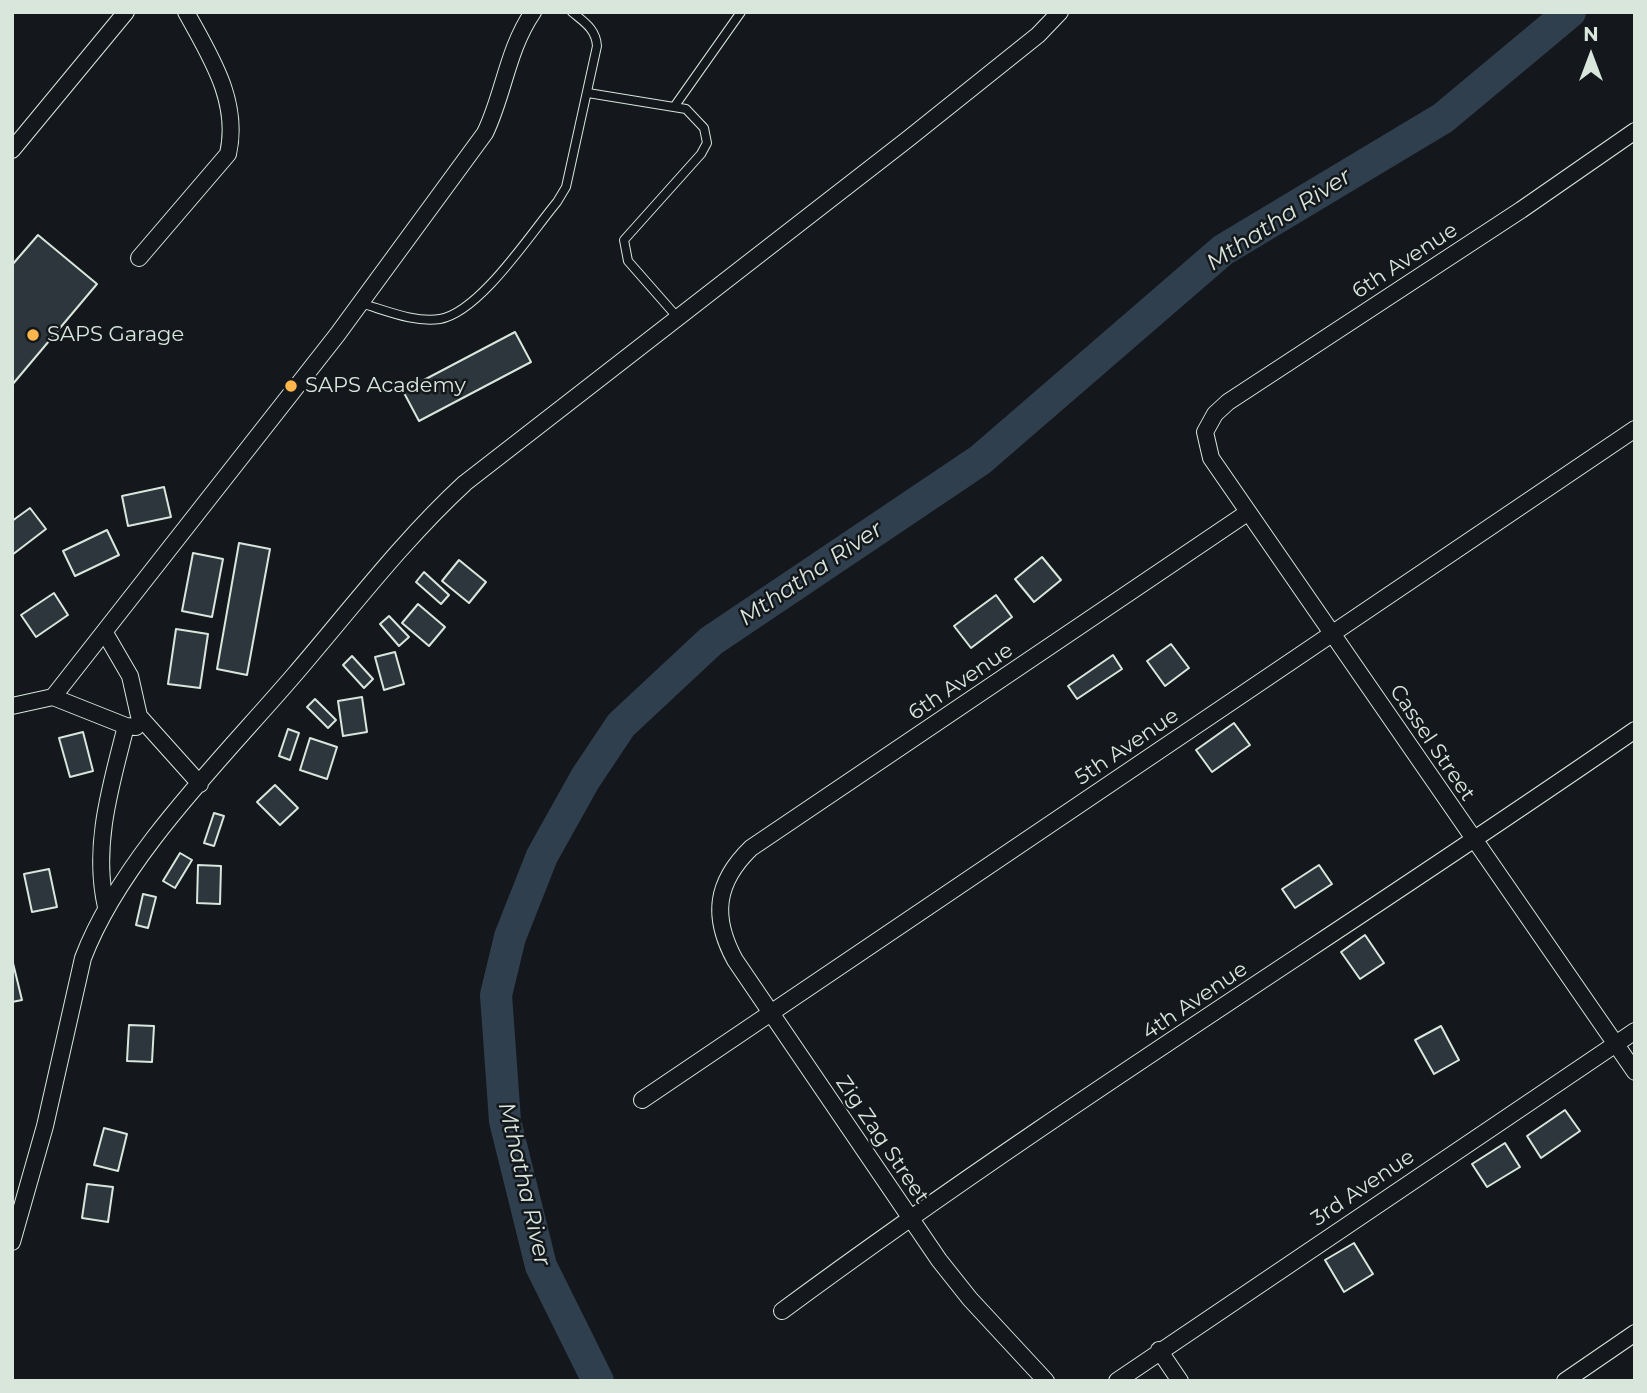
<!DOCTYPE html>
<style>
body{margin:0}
#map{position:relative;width:1647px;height:1393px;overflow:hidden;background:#14181c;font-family:Montserrat,sans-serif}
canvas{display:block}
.frame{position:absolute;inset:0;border:14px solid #d8e6dc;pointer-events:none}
.north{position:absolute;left:1556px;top:21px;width:70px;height:70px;-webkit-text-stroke:5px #14181c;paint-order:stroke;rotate:0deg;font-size:19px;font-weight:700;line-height:28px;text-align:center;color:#d8e6dc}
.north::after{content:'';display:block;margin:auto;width:24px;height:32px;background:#d8e6dc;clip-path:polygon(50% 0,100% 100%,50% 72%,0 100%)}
</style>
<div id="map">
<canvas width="1647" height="1393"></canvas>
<div class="frame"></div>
<div class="north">N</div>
</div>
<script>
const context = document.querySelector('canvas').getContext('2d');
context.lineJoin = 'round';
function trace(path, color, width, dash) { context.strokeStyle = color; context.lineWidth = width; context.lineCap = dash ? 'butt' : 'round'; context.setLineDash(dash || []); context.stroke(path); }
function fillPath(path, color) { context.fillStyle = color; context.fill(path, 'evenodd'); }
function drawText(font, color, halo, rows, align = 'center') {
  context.font = font + ' Montserrat,sans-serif'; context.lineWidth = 5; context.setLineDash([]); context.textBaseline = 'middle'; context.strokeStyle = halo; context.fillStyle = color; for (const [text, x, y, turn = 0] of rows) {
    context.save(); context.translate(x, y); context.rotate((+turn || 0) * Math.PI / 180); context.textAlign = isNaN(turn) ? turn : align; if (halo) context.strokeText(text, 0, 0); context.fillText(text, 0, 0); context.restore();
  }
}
const river = new Path2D(`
 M598,1381L541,1266L505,1121L496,995L510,937L542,856L585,779L621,725L711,641L980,460L1223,250L1443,118L1570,12`);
const building = new Path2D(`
 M38,235L97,284L12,385V265Z
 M515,332L531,362L419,421L403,391Z
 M164,487L171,517L128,526L122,496Z
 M30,508L46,529L12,555V521Z
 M107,530L119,555L75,576L63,551Z
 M239,543L270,549L247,675L217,669Z
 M193,553L223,559L212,617L182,611Z
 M1042,557L1061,580L1034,602L1015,579Z
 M459,560L486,582L469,603L442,581Z
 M424,572L449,595L441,604L416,582Z
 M54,593L68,615L36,637L21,615Z
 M996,595L1012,617L971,648L954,626Z
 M418,604L445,627L429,646L402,623Z
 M389,616L409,637L399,646L380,624Z
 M176,629L208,634L200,688L168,684Z
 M1171,644L1189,668L1165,686L1147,661Z
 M395,652L404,684L384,690L375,657Z
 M1113,655L1122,669L1077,699L1068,686Z
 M352,656L373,679L364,688L343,665Z
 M362,697L367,732L343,736L338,701Z
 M315,699L336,720L328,728L307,707Z
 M1234,723L1250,745L1212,772L1196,750Z
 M288,729L299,733L290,760L279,756Z
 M83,732L93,771L70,777L59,738Z
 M310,738L337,747L327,779L300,770Z
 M275,785L298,808L280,825L257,802Z
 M214,813L224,816L214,846L204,843Z
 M180,853L192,860L175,888L163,881Z
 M198,865L221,866L220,904L197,903Z
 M1319,865L1332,884L1295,908L1282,889Z
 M49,869L57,907L32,912L24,874Z
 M143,894L156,897L148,928L136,925Z
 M1365,935L1384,963L1360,979L1341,952Z
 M12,959L22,1000L12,1002Z
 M129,1025L154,1026L152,1062L127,1061Z
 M1441,1026L1459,1060L1434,1074L1415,1040Z
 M1565,1110L1580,1131L1541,1158L1527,1136Z
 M104,1128L127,1134L118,1171L94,1165Z
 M1505,1143L1520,1167L1487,1187L1472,1164Z
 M87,1184L113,1187L108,1222L82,1218Z
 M1354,1243L1373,1274L1344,1292L1325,1260Z`);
const service = new Path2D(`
 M588,93L686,109L704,128L707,143L701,154L624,240L628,261L678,318
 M674,107L741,12
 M360,303C385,310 414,323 440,319C480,312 531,233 557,202L566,187L597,46C596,29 584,22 572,12`);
const minor = new Path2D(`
 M1635,131L1521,210L1228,402L1215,414L1205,432L1211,458L1635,1072
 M12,150L126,12
 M139,258L228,154C240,101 210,56 186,12
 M105,633L130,676L139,716L200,784
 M53,697L126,726L136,727
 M12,706L53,697L337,335L485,133C504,94 507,50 533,12
 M106,907C92,846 111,785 126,726
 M642,1100L1635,429
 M12,1242L45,1126L83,958C122,856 224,757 295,674C350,610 403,540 465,483L908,139L1038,35L1060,12
 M782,1311C1058,1107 1352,926 1635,730
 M1159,1350L1180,1381
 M1046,1381L970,1299L939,1260L735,960C711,916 716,882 751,848L1247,513
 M1117,1381L1635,1031
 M1565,1381L1635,1333`);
const markers = [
 [33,335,7,"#ffb74d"],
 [291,386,7,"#ffb74d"]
];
const streetNames = [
 ["6th Avenue",1405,261,-33],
 ["6th Avenue",961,682,-34],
 ["Cassel Street",1432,743,56],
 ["5th Avenue",1127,747,-34],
 ["4th Avenue",1195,1001,-34],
 ["Zig Zag Street",882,1140,56],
 ["3rd Avenue",1363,1188,-34]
];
const poiNames = [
 ["SAPS Garage",47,335],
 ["SAPS Academy",305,386]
];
const waterNames = [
 ["Mthatha River",1279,220,-33],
 ["Mthatha River",811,574,-34],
 ["Mthatha River",524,1184,77]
];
trace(river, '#2f3f4d', 32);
fillPath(building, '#2c363c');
trace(building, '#d8e6dc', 2);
trace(service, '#d8e6dc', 10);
trace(minor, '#d8e6dc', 18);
trace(service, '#14181c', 8);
trace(minor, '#14181c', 16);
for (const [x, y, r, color] of markers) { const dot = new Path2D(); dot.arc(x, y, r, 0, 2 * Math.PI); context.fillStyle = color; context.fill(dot); trace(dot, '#14181c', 2.5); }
drawText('21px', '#d8e6dc', '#14181c', streetNames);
drawText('21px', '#d8e6dc', '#14181c', poiNames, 'left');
drawText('italic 23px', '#d8e6dc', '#14181c', waterNames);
</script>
